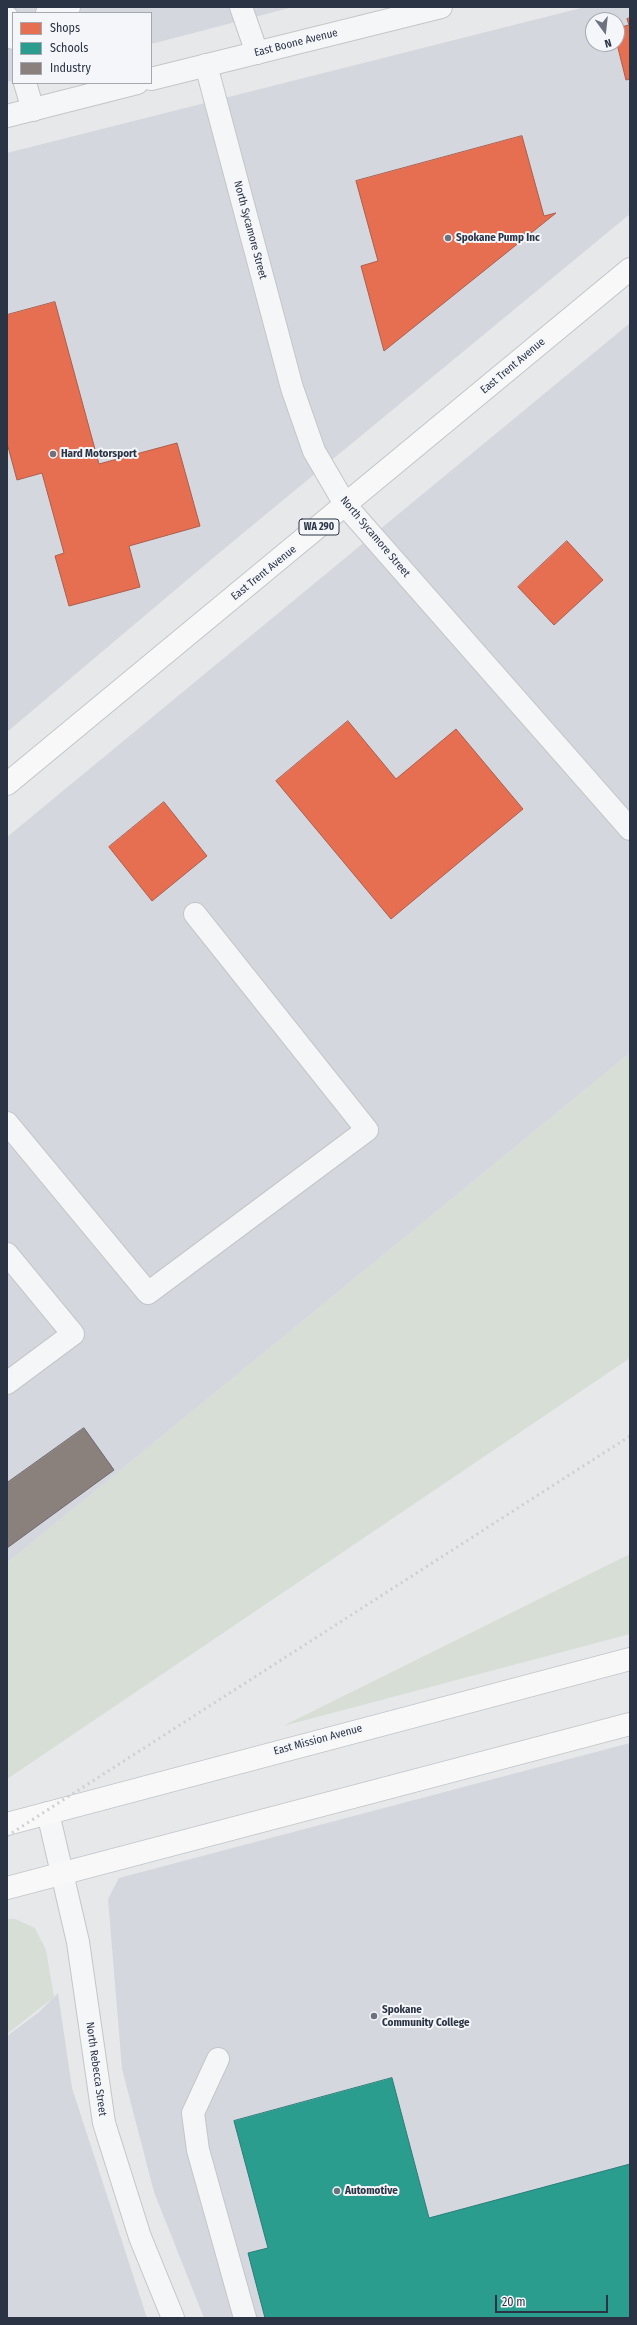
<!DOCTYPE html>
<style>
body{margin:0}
#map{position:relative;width:637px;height:2325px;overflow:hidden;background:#e6e8ea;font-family:"Fira Sans Condensed",sans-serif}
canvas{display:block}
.frame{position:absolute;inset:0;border:8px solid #2b3445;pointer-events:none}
.legend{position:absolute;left:12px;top:12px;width:140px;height:72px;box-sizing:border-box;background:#f4f6f9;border:1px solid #a4a8b1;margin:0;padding:5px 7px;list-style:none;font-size:12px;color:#2b3445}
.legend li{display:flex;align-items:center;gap:8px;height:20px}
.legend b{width:20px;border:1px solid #a4a8b1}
.north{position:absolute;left:585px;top:12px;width:40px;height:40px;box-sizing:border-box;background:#f4f6f9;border:1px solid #a4a8b1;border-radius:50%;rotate:165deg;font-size:11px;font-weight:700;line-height:16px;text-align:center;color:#2b3445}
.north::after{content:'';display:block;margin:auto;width:14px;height:18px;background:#6c737f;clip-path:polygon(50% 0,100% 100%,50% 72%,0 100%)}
.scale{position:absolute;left:495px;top:2295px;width:113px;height:18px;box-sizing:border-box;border:2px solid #2b3445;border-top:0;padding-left:5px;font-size:12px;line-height:14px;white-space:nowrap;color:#2b3445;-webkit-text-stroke:3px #f4f6f9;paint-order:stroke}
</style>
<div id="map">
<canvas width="637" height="2325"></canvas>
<div class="frame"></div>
<ul class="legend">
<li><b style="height:11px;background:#e76f51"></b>Shops</li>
<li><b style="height:11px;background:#2a9d8f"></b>Schools</li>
<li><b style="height:11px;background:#8a817c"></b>Industry</li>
</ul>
<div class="north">N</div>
<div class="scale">20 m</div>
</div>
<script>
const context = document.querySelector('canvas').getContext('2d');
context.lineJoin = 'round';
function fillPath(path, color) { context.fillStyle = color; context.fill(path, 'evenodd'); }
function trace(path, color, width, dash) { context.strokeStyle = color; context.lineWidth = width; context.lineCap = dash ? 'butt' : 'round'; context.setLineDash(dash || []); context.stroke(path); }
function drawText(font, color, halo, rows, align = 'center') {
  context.font = font + ' "Fira Sans Condensed",sans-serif'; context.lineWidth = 4; context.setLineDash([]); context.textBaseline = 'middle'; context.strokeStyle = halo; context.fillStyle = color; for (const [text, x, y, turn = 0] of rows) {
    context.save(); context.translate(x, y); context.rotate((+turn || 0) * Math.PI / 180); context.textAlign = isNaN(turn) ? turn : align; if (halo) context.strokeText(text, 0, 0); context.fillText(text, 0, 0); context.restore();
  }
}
const built = new Path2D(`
 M7,7H293L151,44V13H13V81L7,82Z
 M585,7H630V214L219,553L7,732V153ZM593,20H617V44H593Z
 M630,323V1053L7,1563V837Z
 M630,1743V2318H204L154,2192L122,2069L108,1899L119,1878Z
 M58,1993L72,2088L147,2318H7V2036L39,2012Z`);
const green = new Path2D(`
 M630,1053V1358L7,1779V1563Z
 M630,1554V1634L283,1726Z
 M7,1919H15L35,1928L46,1950L54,1997L7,2034Z`);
const shops = new Path2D(`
 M630,18V79L626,80L617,44V28L629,25L627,19Z
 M522,136L544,216L556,213L384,351L361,266L378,261L356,181Z
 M55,302L99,464L177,443L200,526L129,546L140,587L69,606L55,556L64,553L42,473L17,480L7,443V315Z
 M567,541L603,580L554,625L518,587Z
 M348,721L396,779L456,729L523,809L391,919L276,781Z
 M164,802L207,856L152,901L109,847Z`);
const schools = new Path2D(`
 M392,2078L429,2218L630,2164V2318H265L248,2253L268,2248L234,2121Z`);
const industry = new Path2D(`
 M84,1428L114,1470L7,1548V1483Z`);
const lane = new Path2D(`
 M241,7L257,53
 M47,13L69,7
 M7,17L13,38
 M206,65L292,388L314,451L346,506L630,829
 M25,83L33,110
 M7,1123L148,1293L367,1130L195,914
 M7,1254L73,1334L7,1383
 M218,2059L193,2113L198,2150L245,2318`);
const street = new Path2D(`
 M151,79L441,7
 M7,116L137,83
 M48,1813L78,1942L104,2123L140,2237L173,2318`);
const primary = new Path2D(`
 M7,784L630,269
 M7,1824L630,1659
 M7,1888L630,1724`);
const rail = new Path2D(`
 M7,1836L630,1436`);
const markers = [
 [448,238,4,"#6c737f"],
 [53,454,4,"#6c737f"],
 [374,2016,4,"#6c737f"],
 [337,2191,4,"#6c737f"]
];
const shields = [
 [319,527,40]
];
const shieldNames = [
 ["WA 290",319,527]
];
const streetNames = [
 ["East Boone Avenue",296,43,-14],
 ["North Sycamore Street",250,230,75],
 ["East Trent Avenue",513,366,-40],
 ["North Sycamore Street",375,537,50],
 ["East Trent Avenue",264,573,-39],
 ["East Mission Avenue",318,1740,-15],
 ["North Rebecca Street",96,2069,82]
];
const poiNames = [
 ["Spokane Pump Inc",456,238],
 ["Hard Motorsport",61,454],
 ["Spokane",382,2010],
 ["Community College",382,2023],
 ["Automotive",345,2191]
];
fillPath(built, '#d4d7dd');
fillPath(green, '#d6ded6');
fillPath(shops, '#e76f51');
trace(shops, '#af5d4d', 1);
fillPath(schools, '#2a9d8f');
trace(schools, '#2a7e79', 1);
fillPath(industry, '#8a817c');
trace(industry, '#6e6a6c', 1);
trace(lane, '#c4c6c8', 24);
trace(street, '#c4c6c8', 24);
trace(primary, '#c2c5c8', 24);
trace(lane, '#f5f6f7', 22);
trace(street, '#f5f6f7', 22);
trace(primary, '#f8f8f8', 22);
trace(rail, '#cecfd2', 3, [2, 4]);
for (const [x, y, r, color] of markers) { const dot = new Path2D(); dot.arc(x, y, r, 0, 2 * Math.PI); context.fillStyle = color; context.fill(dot); trace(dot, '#f4f6f9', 1.5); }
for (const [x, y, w] of shields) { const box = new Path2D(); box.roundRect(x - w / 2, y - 8, w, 16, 3); context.fillStyle = '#f4f6f9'; context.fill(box); trace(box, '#2b3445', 1); }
drawText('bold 10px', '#2b3445', null, shieldNames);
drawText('11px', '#2b3445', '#f4f6f9', streetNames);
drawText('bold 11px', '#2b3445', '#f4f6f9', poiNames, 'left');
</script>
